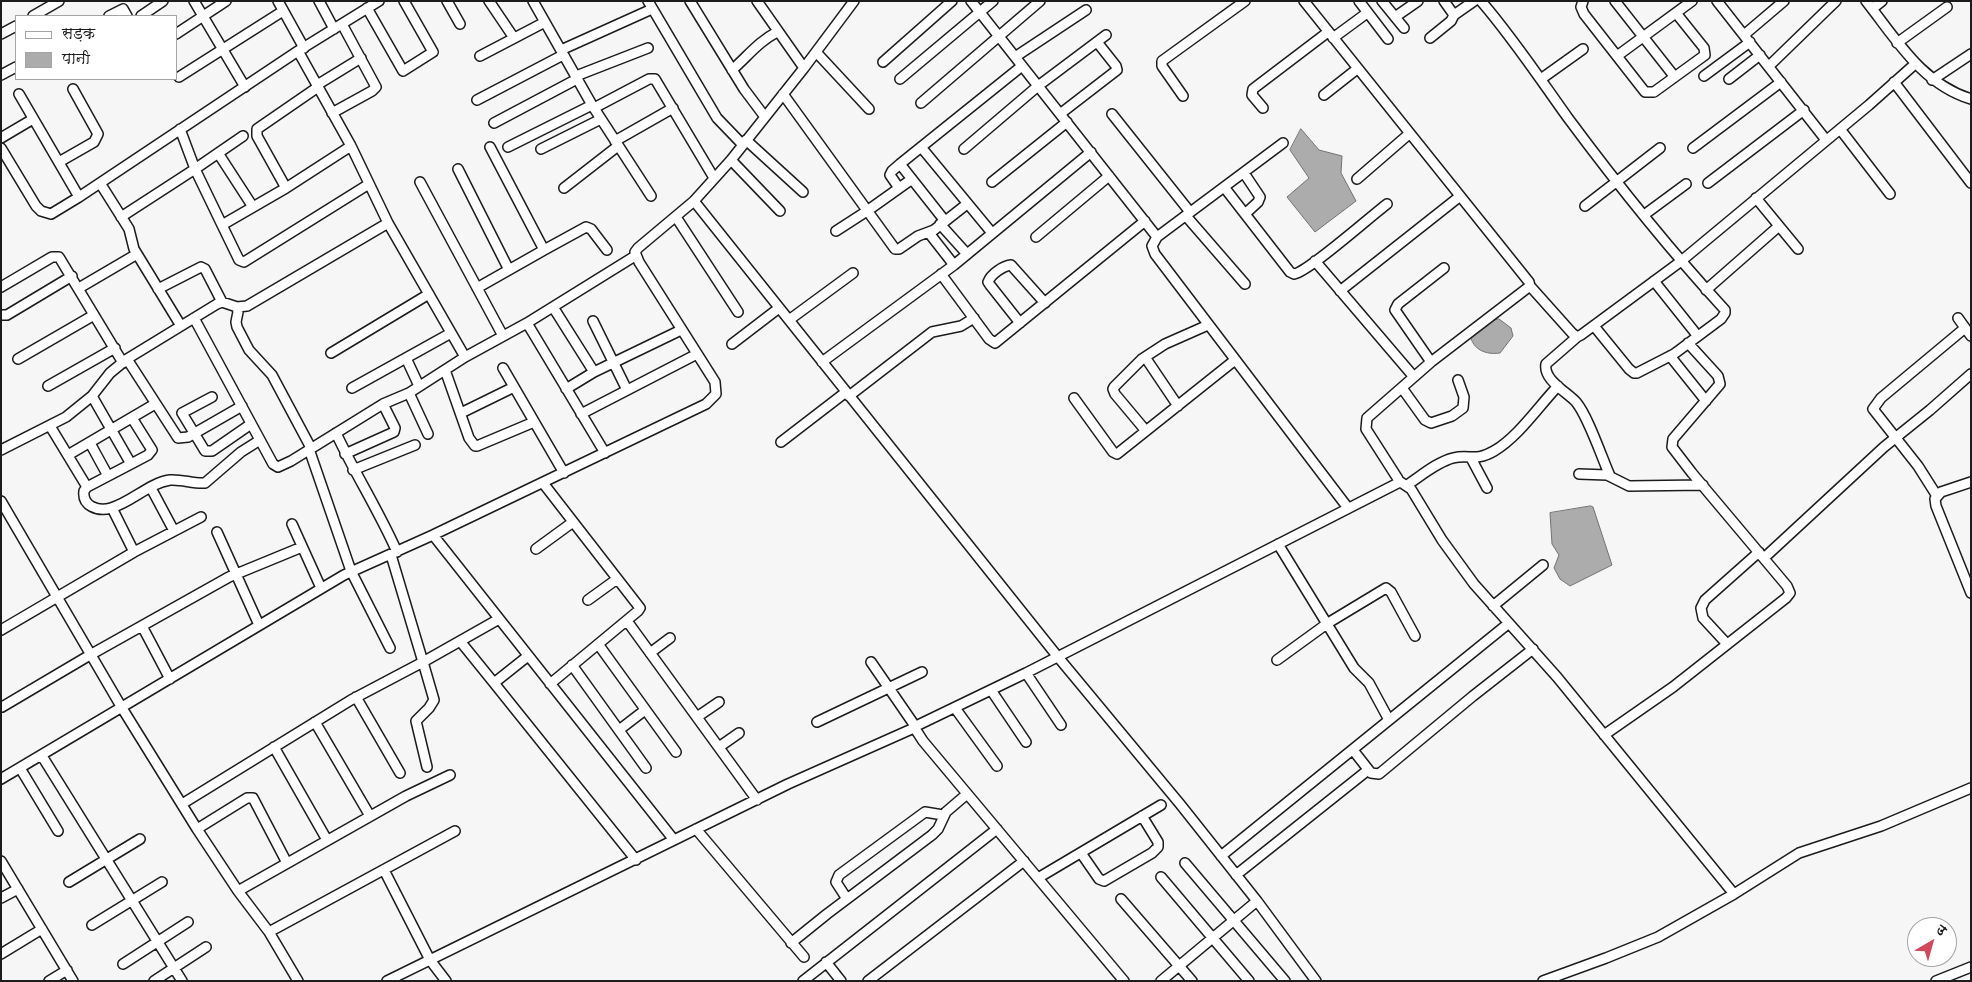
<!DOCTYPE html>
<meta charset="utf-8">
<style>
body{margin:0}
#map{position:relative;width:1972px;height:982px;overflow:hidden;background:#f6f6f6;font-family:Dekko,"Playpen Sans Deva",sans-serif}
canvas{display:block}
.frame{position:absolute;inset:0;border:2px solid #1c1c1c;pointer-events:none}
.legend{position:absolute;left:15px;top:15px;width:162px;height:65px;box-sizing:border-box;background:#fff;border:1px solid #a4a4a4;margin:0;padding:6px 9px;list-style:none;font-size:15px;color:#1c1c1c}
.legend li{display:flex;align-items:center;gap:10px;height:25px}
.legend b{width:25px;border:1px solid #a4a4a4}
.north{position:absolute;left:1907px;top:917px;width:50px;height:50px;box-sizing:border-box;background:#fff;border:1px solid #a4a4a4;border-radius:50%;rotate:38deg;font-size:14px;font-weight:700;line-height:20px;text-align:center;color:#1c1c1c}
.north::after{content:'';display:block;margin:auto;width:18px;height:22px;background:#d1495b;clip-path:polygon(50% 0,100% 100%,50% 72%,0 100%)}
</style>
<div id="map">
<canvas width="1972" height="982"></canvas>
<div class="frame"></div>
<ul class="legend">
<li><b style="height:6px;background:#fff"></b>सड़क</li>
<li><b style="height:14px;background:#acacac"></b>पानी</li>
</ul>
<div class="north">उ</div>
</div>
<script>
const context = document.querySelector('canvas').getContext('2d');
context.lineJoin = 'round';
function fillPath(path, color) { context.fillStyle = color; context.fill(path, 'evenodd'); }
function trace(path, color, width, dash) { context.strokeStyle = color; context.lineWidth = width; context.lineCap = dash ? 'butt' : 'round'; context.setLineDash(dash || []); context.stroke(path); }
const water = new Path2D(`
 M1301,129L1319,150L1342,156L1341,173L1356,201L1315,232L1287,197L1309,178L1290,150Z
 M1499,319L1511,328L1513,336L1500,353C1486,355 1473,350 1470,335L1482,324Z
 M1591,506L1593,507L1612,565L1570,586L1560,579L1554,568L1559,555L1552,544L1550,513Z`);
const minor = new Path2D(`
 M194,1L245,87
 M278,1L304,48
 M319,1L334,29
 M379,1L298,51L351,146L388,223L465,357L527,323L635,256
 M447,1L460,24
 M489,1L514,38
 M533,1L592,105L651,196
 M648,1L717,118L743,145
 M690,1L744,89L765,117
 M757,1L804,68
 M971,1L1157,237L1283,143
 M1359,1L1388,39
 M1382,1L1404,28
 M1444,1L1454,15L1474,1
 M1481,1C1513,38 1540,79 1568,118C1617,184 1669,249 1725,310V313L1721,319L1674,354L1637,373H1634L1629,369L1594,326
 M1583,1L1581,7L1584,14L1645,92H1654L1705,55L1704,48L1676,13
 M1615,1L1674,76
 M1717,1L1826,140
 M1866,1C1896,39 1922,84 1971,99
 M367,8L403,71L433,52L404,1
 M1872,9L1882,1
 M33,16L59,1
 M109,16L123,9L127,16
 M141,16L163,1
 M1395,17L1418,1
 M1,34L16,26
 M176,34L226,1
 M1744,35L1784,1
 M1333,38L1367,13
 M1430,38L1451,21L1454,15
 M1897,43L1947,7
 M561,50L652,9
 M816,52L869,109
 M480,56L545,22
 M1617,56L1692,1
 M1015,57L1086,10
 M883,62L952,1
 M1769,66L1836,1
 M732,70C748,56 758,42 777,32
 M1,75L16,67
 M576,76L648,48
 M1704,76L1750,42
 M179,77L283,11
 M900,79L993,1
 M1541,79L1583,49
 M1729,79L1760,55
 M1932,80L1971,54
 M1894,82L1971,183
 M317,85L361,58
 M19,94L79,197
 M783,94L895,249H899L918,236L934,230L967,204
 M1324,95L1357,69
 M1183,96L1162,66V61L1245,1
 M477,100L563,55
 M921,103L1040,1
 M594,108L649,79H655L714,178
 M1263,108L1252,95L1253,89L1328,32
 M332,113L372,91L376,87L342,24
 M1060,114L1117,70L1116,66L1097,42
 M1112,114L1190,212
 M494,123L577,79
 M180,129L195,169L222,225L286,188L351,146
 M1840,129L1890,194
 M1,138L33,119
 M746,140L803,192
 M615,141L673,108
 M508,147L592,105
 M921,147L992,233
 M1,148L36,206L41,211L51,214L79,197L298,51
 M1693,148L1781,82
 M541,149L601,119
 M964,149L1038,86L1106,35
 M218,153L253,207
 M731,160L780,211
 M59,162L94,142L98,134L73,89
 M458,169L509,270
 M1244,173L1260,197L1258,202L1245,214
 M1357,179L1409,134
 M420,182L503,336
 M992,182L1067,122
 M100,183L129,229L134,249L181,326
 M1708,183L1804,110
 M1224,187L1290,272L1294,274C1308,272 1371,216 1387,204
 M286,188L257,136V129L318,87
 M564,188L618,146
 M899,188L890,175L892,171L900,164
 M1756,198L1798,249
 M694,201L1058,657L1180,804L1257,901L1316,981
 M1585,206L1660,148
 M1644,215L1686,184
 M1186,216L1245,284
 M121,217L195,169L243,136
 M676,217L738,312
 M945,221L900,164L1022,66
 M940,224L967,254
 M222,225L239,260L244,262L369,184
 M836,231L867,211L912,179
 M929,233L954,265
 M1036,237L1109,176
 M1157,237L1152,246L1155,254L1348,508
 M544,250L586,227L591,229L607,250
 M1315,261L1414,377
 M941,274L989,339L995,343L1145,221
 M1654,281L1697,335
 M1530,286L1572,333L1577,337L1581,335L1680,262L1869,105L1915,64
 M1,287L52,257H59L123,363
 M79,288L137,254
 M477,288L544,250L490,147
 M158,289L201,267L205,269L222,302
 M1706,290L1779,226
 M1340,291L1459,197
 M237,307L238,312L236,322L237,327L249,350L272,375L311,448
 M553,307L594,372L681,330
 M1,315H7L72,276
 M194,318L273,464L278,467L291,461L383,404L409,393L465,357
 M1958,318L1971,336
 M789,320L853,273
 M593,321L627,390
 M527,323L605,453
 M1020,323L990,285L988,282C991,274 1003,266 1011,265L1045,303
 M1577,337L1546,364C1543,380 1567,392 1576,402C1588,416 1602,458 1610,476
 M732,344L779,308
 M331,353L429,294
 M1670,356L1706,401
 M1145,357L1178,406
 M406,358L419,386
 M18,359L94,315
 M127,359L178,438L188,437L242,406
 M822,362L954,265L1091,152
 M1431,362L1395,310L1398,304L1444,268
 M503,368L564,473
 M445,370L469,438L475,446H477L534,422
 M48,386L115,348
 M352,388L451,333
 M1402,388L1425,420L1431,423L1452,416L1463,408L1464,397L1458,380
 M566,389L594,372
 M409,393L428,434
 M849,396L932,332L961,326L974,318
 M212,397L182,413L205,451H212L251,424
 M1074,398L1113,452L1117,454L1235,360
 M461,413L514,387
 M581,414L697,354
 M50,426L87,487L84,491C82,506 98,512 111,508C132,502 149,483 170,480C182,479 193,484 205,483L241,452L260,440
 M1146,431L1115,394L1113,389L1114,387L1142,359L1165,344L1208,325
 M336,433C355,474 379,511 397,552
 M781,442L846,392
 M90,443L108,476
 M309,449L351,571L390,648
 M1,450L66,417L92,396L110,373L127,359L217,304L222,302L237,307L247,306L388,223
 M345,454L394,432L395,428L383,404
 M68,455L155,404
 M1471,458L1487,488
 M131,464L148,455L152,450L132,418
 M353,470L415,445
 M1579,474L1607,475L1629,486L1703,485
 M1399,481L1411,489L1442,540L1474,584L1557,677L1734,894
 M1971,482L1941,492L1935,499L1936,506L1971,593
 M543,483L640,608L638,611L550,684
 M1407,485C1421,476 1437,462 1453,458C1470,454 1475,462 1494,451C1518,437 1538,407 1558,386
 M87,487L131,464L92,396
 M151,488L174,531
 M1937,496L1918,466L1873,409L1881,398L1965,328
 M1,501L122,708L197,829L238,891L269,932L298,981
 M112,508L134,552
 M292,524L321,588
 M217,532L259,625
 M433,535L674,840
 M1278,544L1354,668L1369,683L1389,720
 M536,549L573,522
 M1764,558L1884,447L1930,410L1971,374
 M588,600L617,579
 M1493,606L1543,565
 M627,621L757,800
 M142,626L170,679
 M1,630L134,552L201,517
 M460,641L494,683
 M598,644L676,752
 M1727,644L1703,618L1701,608L1705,600L1759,552
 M650,653L670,638
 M528,656L494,683L636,860
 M1277,660L1328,623L1386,588L1391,592L1415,636
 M871,662L915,726
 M572,665L646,768
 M1026,673L1061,725
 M991,690L1026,742
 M356,697L400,773
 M2,707L90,655L229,577L302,547
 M955,708L997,766
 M697,717L719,702
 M315,722L370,816
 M817,722L922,672
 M619,730L645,710
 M1604,735L1673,687L1786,598L1790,593L1787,586L1692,473L1672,447L1673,439L1720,384L1718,376L1688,343
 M274,747L327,840
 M719,747L739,733
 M1353,750L1371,773L1379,774L1473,696L1533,649
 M42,756L182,981
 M427,767L416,721L429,708L434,700L423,662L499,619
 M20,768L58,831
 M1,779L344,575L433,535L706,404L716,394L715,382L639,262L635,252L638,248L694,201L731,160L804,68L854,1
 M182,804L351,700L423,662L391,555
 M197,829L247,798H253L287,863
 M696,829L804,957
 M1081,853L1099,879L1104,881L1152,853L1158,847V842L1142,816
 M1221,856L1509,623
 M1,861L73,981
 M1185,863L1285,981
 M384,870L430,960L446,981
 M1236,875L1368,770
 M1161,877L1249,981
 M1038,878L1161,805
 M69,882L140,839
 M238,891L406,796L450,775
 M1,898L18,889
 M847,899L836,882L839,875L925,812L943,815
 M1121,899L1192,981
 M92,925L162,882
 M269,932L455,831
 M791,943L827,914L932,835L938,829L946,812L967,794
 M1,954L42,929
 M826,962L841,981
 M123,964L188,922
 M49,981L67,970
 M154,981L206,947
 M387,981L788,784L914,728
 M803,981L997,829
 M868,981L1024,861
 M1124,981L923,741L914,727L1026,673L1398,483V479L1366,429L1367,418L1431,362L1530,286L1529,282L1304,1
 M1161,981L1257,901
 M1543,981L1606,958L1658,937L1734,894L1799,853L1881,826L1971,788
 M1936,981L1971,967`);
fillPath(water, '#acacac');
trace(water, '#727272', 1);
trace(minor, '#1c1c1c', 12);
trace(minor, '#fff', 9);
</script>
